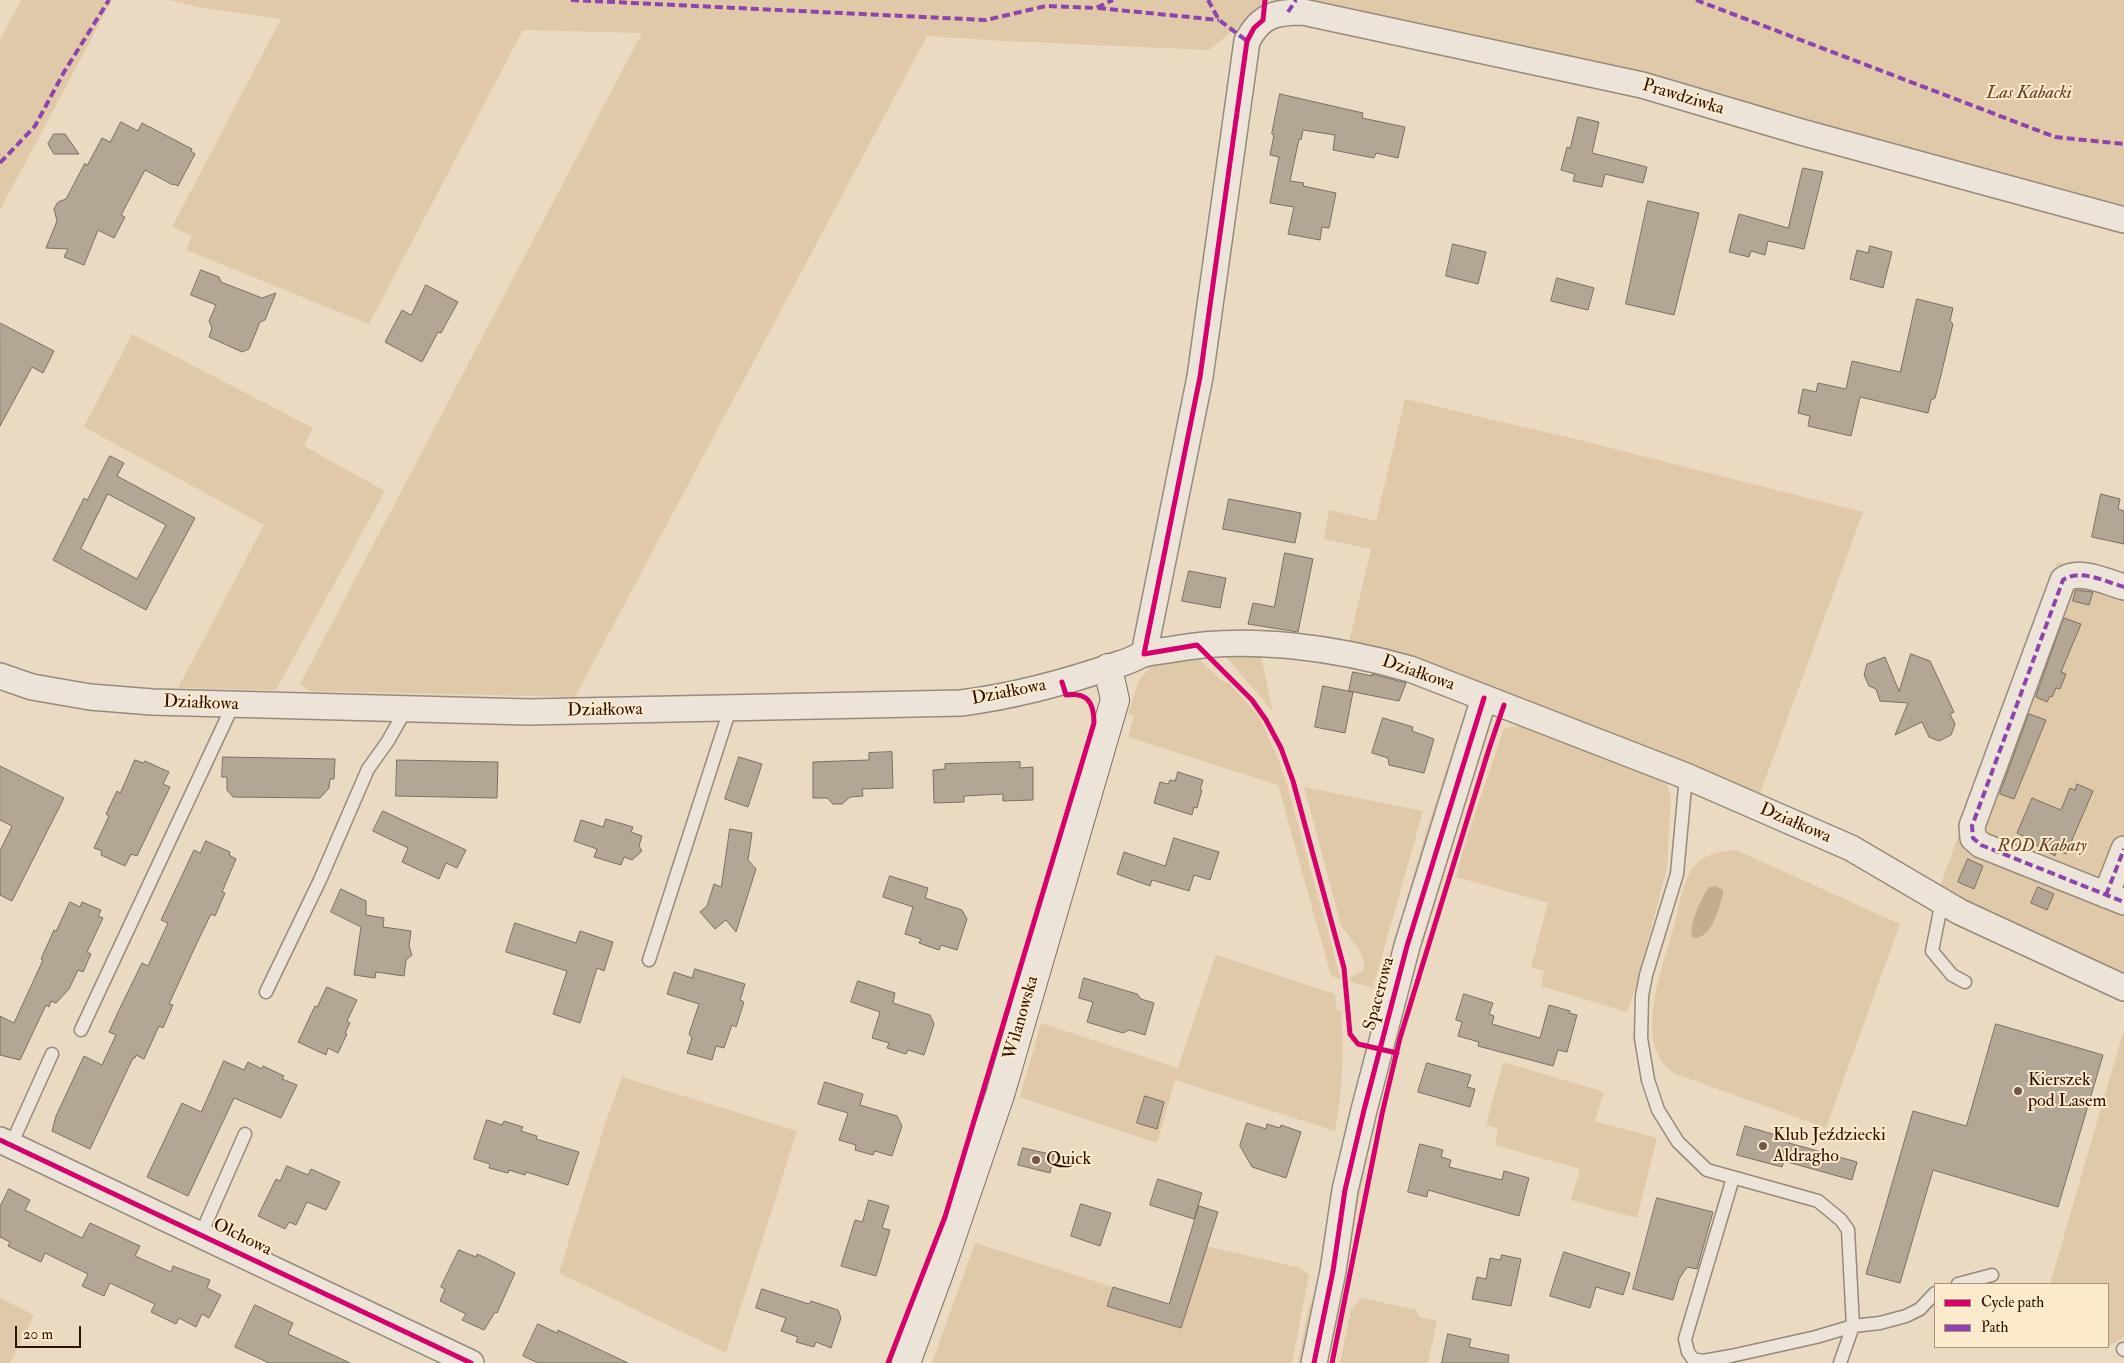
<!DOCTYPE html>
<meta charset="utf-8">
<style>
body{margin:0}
#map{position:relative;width:2124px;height:1363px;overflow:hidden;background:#e9dac1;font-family:"IM FELL Double Pica",serif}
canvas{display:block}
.legend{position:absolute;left:1934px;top:1283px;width:175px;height:65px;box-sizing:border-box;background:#fceacc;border:1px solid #aa947c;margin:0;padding:6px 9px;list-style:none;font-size:15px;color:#301205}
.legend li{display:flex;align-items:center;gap:10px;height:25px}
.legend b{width:25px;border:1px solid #aa947c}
.scale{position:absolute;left:15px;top:1326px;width:66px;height:22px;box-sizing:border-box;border:2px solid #301205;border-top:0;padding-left:6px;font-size:15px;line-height:18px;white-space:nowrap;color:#301205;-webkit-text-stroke:4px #fceacc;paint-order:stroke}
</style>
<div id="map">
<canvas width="2124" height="1363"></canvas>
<ul class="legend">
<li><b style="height:6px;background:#d6006c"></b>Cycle path</li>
<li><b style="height:6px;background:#8e44ad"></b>Path</li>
</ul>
<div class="scale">20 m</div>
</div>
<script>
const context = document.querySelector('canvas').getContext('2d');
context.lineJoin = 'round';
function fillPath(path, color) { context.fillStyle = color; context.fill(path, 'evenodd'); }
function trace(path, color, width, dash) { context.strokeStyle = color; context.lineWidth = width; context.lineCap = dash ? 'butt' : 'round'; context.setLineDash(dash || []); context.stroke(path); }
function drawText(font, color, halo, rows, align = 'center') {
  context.font = font + ' "IM FELL Double Pica",serif'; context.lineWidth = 4; context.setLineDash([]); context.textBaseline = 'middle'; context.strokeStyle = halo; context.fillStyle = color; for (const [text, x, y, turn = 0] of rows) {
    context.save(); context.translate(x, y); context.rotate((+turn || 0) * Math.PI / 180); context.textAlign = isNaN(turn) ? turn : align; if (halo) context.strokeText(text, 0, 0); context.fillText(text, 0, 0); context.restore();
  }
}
const green = new Path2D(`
 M21,0H112L0,210V40Z
 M169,0H1270L1209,50L1004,41L927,36L575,697L310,691L300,684L642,33L523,30L369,324L186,250L192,236L172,227L281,19L198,7Z
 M1270,0H2124V218L1652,83Z
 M132,334L313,428L304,446L385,491L276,690L178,688L264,525L84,427Z
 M1405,399L1579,440L1863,512L1758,799L1397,652L1349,642L1371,549L1324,539L1329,510L1376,521Z
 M2057,562L2124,577V976L1938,892Z
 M1260,652L1261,657L1273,712L1226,657Z
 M1196,656L1222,681L1229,683L1259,717L1278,758L1288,788L1341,979L1331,976L1278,785L1128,737L1134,715L1128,714L1139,680L1149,669L1148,662Z
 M1523,726L1666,781L1671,796L1667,868L1636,986L1627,1012L1541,986L1544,971L1531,967L1548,903L1456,877L1465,843L1504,728Z
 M1463,731L1386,988L1381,990L1426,832L1458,733Z
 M1479,741L1484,742L1424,938L1423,934Z
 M1304,787L1423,811L1373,988L1351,982L1350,978L1363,970L1365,965L1359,950L1341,925Z
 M1736,850L1900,924L1826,1128L1676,1074C1630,1048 1663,966 1674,926C1678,911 1682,886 1690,872C1700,855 1719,851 1736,850Z
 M1216,955L1335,994L1337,1010L1341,1011C1344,1051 1343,1091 1335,1131L1175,1080L1157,1143L1020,1097L1041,1023L1178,1068Z
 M2124,1029V1337L2109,1346L2108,1284H2050Z
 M1503,1062L1604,1092L1595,1121L1657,1138L1637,1218L1571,1200L1580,1169L1495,1145L1498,1129L1486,1125Z
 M622,1077L797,1131L726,1353L559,1273L605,1124Z
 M1373,1127L1345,1270L1342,1263L1369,1129Z
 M975,1243L1113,1287L1107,1306L1181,1328L1206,1246L1300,1268L1309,1275L1292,1363H932Z
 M1316,1292L1303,1363H1298L1309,1306Z
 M0,1298L34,1315L10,1363H0Z
 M1362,1298L1416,1310L1419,1317L1437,1321L1428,1363H1340L1351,1309Z`);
const water = new Path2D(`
 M1716,886L1723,890V894C1719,908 1712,939 1693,938C1687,927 1702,897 1709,887Z`);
const building = new Path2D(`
 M1280,94L1363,113L1362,118L1405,127L1398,158L1376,153L1374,158L1333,150L1335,135L1303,130L1301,140L1299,139L1290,181L1304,183L1303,186L1336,193L1329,228L1322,227L1320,240L1288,234L1294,207L1270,203L1279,157L1270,155L1274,135L1272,134Z
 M1578,117L1599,122L1592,153L1647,167L1643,183L1605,174L1602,187L1573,181L1575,174L1561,170L1567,147L1570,148Z
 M121,122L138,131L142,123L192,149L191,151L195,154L178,186L174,184L173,185L145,170L121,215L125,217L114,238L98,230L84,265L64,257L68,249L46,248L57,221L54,209L58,202L66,199L85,163L87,166L102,138L110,142Z
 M54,134H65L79,154H54L48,144Z
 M1803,168L1823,172L1804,249L1768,241L1765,255L1751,251L1749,257L1729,252L1739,214L1788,228Z
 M1648,201L1699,213L1674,315L1626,304Z
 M1453,244L1486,252L1478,284L1446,276Z
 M1870,246L1892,252L1883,288L1850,279L1857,250L1868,253Z
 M201,270L219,277L221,282L262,298L276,293L265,320L260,322L249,349L242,352L209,337L212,328L209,321L216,305L191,295Z
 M1557,278L1594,288L1588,310L1551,301Z
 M426,285L458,302L441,333L438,332L422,362L385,342L402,310L411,315Z
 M1917,299L1953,308L1950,321L1953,324L1941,375L1935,398L1931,400L1928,413L1860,397L1851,436L1808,426L1810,416L1798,413L1803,389L1816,392L1818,383L1846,389L1852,361L1900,372Z
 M0,323L54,351L43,373L32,367L0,426Z
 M110,456L124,463L117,476L195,518L146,610L53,560L84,498L87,500ZM108,494L166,525L137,579L81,549Z
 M2101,494L2120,499L2118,509L2124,511V544L2092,537Z
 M1229,499L1301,513L1295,543L1223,529Z
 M1285,553L1313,559L1298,632L1248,624L1253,603L1274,607Z
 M1189,571L1226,578L1220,608L1182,601Z
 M2076,590L2093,592L2089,605L2073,601Z
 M2064,618L2081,624L2061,672L2066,674L2060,689L2056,688L2052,697L2050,696L2047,702L2036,697Z
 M1911,654L1930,661L1954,712L1950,714L1955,724L1951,735L1939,741L1929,737L1922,722L1895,735L1908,703L1880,701L1876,689L1869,686L1864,675L1867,664L1885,657L1899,691Z
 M1353,672L1372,676V674L1406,683L1399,701L1349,691Z
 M1323,686L1353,692L1345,733L1315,727Z
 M2029,714L2046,720L2014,799L2000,794Z
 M1383,718L1413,727L1412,731L1434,739L1424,773L1389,765L1388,758L1372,753Z
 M892,752L893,788L862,789L863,796L850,797L842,804H833L827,798H813V762L869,760V753Z
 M223,757L335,759L334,779H330L329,788L320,798L233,797L227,790V777H222Z
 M739,757L762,764L748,807L725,799Z
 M135,760L143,763L145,761L169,772L163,784L170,787L137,856L131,854L125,866L101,855L102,851L94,848L109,816L106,814L117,791L120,793Z
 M397,760L498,762L497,798L396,796Z
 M1020,762V768L1033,767V800L1003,801V794L983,795L964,796V802L934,803L933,770L945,769V764Z
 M0,766L64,798L12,901L0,895V851L12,826L0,820Z
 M1178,772L1203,780L1200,790H1202L1197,808L1194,807L1192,815L1154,803L1160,782L1168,784L1170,780L1175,781Z
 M2077,784L2093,791L2066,854L2057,850L2055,856L2033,843L2034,841L2017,833L2032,798L2061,810L2070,788L2075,790Z
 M383,811L466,850L457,868L446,863L439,879L402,862L408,848L373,831Z
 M606,819L633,827L631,832L642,836L639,846L642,851L632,860L624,857L621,865L594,857L597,849L574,841L581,820L603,827Z
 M730,829L752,833L748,860L756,869L736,932L726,920L715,929L700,912L707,906L714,884L721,887Z
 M1174,838L1219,852L1210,880L1194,875L1189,891L1152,880L1150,886L1117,874L1124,852L1165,866Z
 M206,841L230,852L229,855L236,859L222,892L225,893L215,916L211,914L195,947L169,1004L173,1005L163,1028L159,1026L144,1059L136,1055L135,1058H133L90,1149L52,1131L56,1116L84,1056L102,1065L116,1035L109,1032L119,1010L142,963L148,966L168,923L161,920L194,850L200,853Z
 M1968,859L1983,866L1974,889L1958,882Z
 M890,876L928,888L925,898L962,910L967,919L957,950L941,945L939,950L919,943L921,939L905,934L913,907L883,897Z
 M2038,887L2054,894L2047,910L2031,903Z
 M341,889L366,901V915L384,918L383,927L411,931L409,946L412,955L406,960L404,976L376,972L375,978L354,975L361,927L331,912Z
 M70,902L80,907L82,902L101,910L98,916L103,918L87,952L91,954L83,972L78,970L69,989L56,1003L51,1001L49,1007L46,1005L20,1060L0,1055V1016L14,1023L43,960L41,959L54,930L56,931Z
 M515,923L576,943L580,931L613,942L604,971L597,968L580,1023L553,1014L567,971L506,952Z
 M695,969L745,984L740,1000L744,1002L736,1027L732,1025L724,1048L716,1046L712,1060L687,1053L692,1038L689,1034L699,1004L667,994L674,972L692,978Z
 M1084,978L1137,994L1141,999L1154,1003L1145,1035L1129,1030L1123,1033L1087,1022L1093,1002L1079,998Z
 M858,981L895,993L893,1003L930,1015L934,1024L924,1055L908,1050L906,1054L887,1048L889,1043L872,1038L880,1012L851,1002Z
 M327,987L357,1000L347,1021L350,1023L345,1033L347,1034L338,1053L328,1048L326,1055L298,1042L315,1006L317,1007Z
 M1464,994L1493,1003L1489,1014L1494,1016L1492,1024L1540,1038L1549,1005L1570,1011L1569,1013L1577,1015L1567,1052L1558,1050L1553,1066L1478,1046L1479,1042L1458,1036L1462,1022L1456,1020Z
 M1996,1024L2103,1055L2058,1207L1933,1170L1900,1283L1866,1274L1913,1111L1966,1126Z
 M224,1061L244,1070L248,1062L262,1069L263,1066L284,1076L282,1079L297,1085L281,1118L234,1098L188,1196L147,1177L182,1103L201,1112Z
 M1427,1063L1471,1075L1467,1087L1475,1089L1470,1107L1418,1092Z
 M825,1082L863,1094L860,1105L897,1116L902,1126L892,1156L875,1151L873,1155L855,1150L856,1145L839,1140L848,1113L818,1104Z
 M1145,1096L1164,1102L1157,1129L1137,1123Z
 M487,1120L502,1125L504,1121L523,1127L521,1131L537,1136L536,1139L579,1152L568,1185L526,1172L525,1175L509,1170L508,1173L489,1168L490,1164L474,1159Z
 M1247,1123L1266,1129L1267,1124L1280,1128L1281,1125L1301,1132L1286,1178L1252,1167L1240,1146Z
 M1745,1126L1790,1139L1789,1143L1857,1162L1852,1180L1784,1161L1782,1167L1737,1155Z
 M1420,1144L1443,1150L1441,1157L1451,1160L1449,1167L1502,1180L1504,1171L1529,1178L1519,1216L1428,1190L1427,1197L1408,1192Z
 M1023,1148L1054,1155L1050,1173L1018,1165Z
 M287,1166L308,1175L311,1169L340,1182L326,1210L307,1202L296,1225L289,1222L285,1229L258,1216L276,1179L280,1181Z
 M1158,1179L1202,1193L1194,1219L1150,1205Z
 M9,1189L30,1200L25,1210L82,1238L90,1223L140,1246L135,1256L171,1272L173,1266L210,1280L207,1288L221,1295L209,1318L202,1314L196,1327L179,1318L176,1324L151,1312L155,1304L110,1283L104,1296L82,1286L88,1274L45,1253L41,1262L8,1246L10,1242L0,1237V1207Z
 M1657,1198L1713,1212L1697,1269L1687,1267L1679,1279L1673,1300L1633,1289Z
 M869,1200L889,1206L882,1228L890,1230L876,1276L841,1266L855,1220L862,1222Z
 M1081,1204L1111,1213L1100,1246L1071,1236Z
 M1199,1206L1218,1212L1181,1328L1107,1306L1113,1287L1169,1304Z
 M459,1250L476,1257L477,1254L486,1258L515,1273L497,1313L495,1312L484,1330L462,1320L466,1314L440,1301L445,1289L441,1287Z
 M1564,1252L1630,1273L1623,1295L1596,1287L1590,1308L1550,1296Z
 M1502,1255L1521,1259L1511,1306L1472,1299L1477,1277L1486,1279L1490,1258L1500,1260Z
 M762,1289L809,1304L811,1301L838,1310L841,1318L831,1348L816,1342L814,1347L796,1342L798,1337L781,1331L786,1318L756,1308Z
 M255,1305L293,1323L288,1334L350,1363H269L235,1347Z
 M538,1324L557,1333L558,1330L628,1363H538L523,1356Z
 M1448,1334L1471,1339L1469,1347L1509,1355L1508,1363H1442Z`);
const lane = new Path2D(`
 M1686,776L1677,874L1646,975L1642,996L1641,1038L1648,1080L1658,1110L1678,1142L1707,1170L1818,1201L1841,1220L1848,1230L1853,1326L1840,1363
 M1942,901L1932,951L1952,975L1965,982
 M649,960L730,709
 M266,992L320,880L368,769L388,741L406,709
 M81,1030L233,705
 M11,1145L52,1054
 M1733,1178L1685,1339L1688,1352L1693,1359L1703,1361L1731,1356L1816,1337L1853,1326L1880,1323L1906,1316L1920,1309L1935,1293
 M201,1234L245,1134
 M1958,1284L1992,1275
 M2123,1349L2124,1350`);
const street = new Path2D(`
 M2124,587C2106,582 2080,568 2063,580L1972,826L1973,838L1981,845L2124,902
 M1144,654L1200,377L1247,41C1261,15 1275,12 1303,12L1642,85L1801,132L2124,220
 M0,676L32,687L90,697L152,702L529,712L961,703C1016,696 1067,682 1119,664C1128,662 1136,657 1144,654C1153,651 1164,651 1174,649C1248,635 1337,648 1410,669L1686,776L1851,848L1960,912L2124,988
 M2106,895L2124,849
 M0,1140L471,1363
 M1314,1363L1333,1271L1345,1190L1364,1110L1407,946L1484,698`);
const secondary = new Path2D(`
 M906,1363L943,1262L1000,1095L1115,700L1108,668`);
const quiet = new Path2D(`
 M571,0L986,20L1046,6L1096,8L1113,0
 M1208,0L1219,20L1247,41
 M1696,0L2055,137L2124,144
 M1098,8L1219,20
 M1288,12L1296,0
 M0,163L35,126L64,72L109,0
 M2124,587C2106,582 2080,568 2063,580L1972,826L1973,838L1981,845L2124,902
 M2106,895L2124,849`);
const cycleway = new Path2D(`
 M1265,0L1263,20L1254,28L1247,41L1200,377L1144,654L1197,645L1252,700L1266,720L1281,748L1293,781L1344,968L1350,1034L1358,1044L1397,1053
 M0,1140L471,1363
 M888,1363L945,1217L1094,723C1094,703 1088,692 1066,695L1062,682
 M1314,1363L1333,1271L1345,1190L1364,1110L1407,946L1484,698
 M1332,1363L1382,1114L1400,1038L1489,749L1504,705`);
const markers = [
 [2018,1091,5,"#715847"],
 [1763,1146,5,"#715847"],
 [1036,1160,5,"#715847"]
];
const parkNames = [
 ["Las Kabacki",2029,94],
 ["ROD Kabaty",2042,847]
];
const streetNames = [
 ["Prawdziwka",1683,98,17],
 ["Działkowa",1418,674,19],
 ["Działkowa",1009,693,-11],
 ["Działkowa",201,704,2],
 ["Działkowa",605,711,-1],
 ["Działkowa",1795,824,23],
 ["Spacerowa",1380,994,-75],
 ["Wilanowska",1022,1018,-74],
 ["Olchowa",242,1238,26]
];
const poiNames = [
 ["Kierszek",2028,1081],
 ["pod Lasem",2028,1102],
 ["Klub Jeździecki",1773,1136],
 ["Aldragho",1773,1157],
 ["Quick",1046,1160]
];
fillPath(green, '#e0c9a8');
fillPath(water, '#c5ac8c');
fillPath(building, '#b3a695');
trace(building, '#7c6f61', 1);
trace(lane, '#968a7a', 15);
trace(street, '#968a7a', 28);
trace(secondary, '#7c6f61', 30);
trace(lane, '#ece4d8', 12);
trace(street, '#ece4d8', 25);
trace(secondary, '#ece4d8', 28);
trace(quiet, '#8e44ad', 4, [8, 4]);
trace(cycleway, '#d6006c', 5);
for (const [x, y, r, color] of markers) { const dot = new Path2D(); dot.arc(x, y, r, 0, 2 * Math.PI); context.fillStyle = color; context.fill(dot); trace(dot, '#fceacc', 2); }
drawText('italic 18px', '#624530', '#fceacc', parkNames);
drawText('18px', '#301205', '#fceacc', streetNames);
drawText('18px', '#301205', '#fceacc', poiNames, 'left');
</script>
